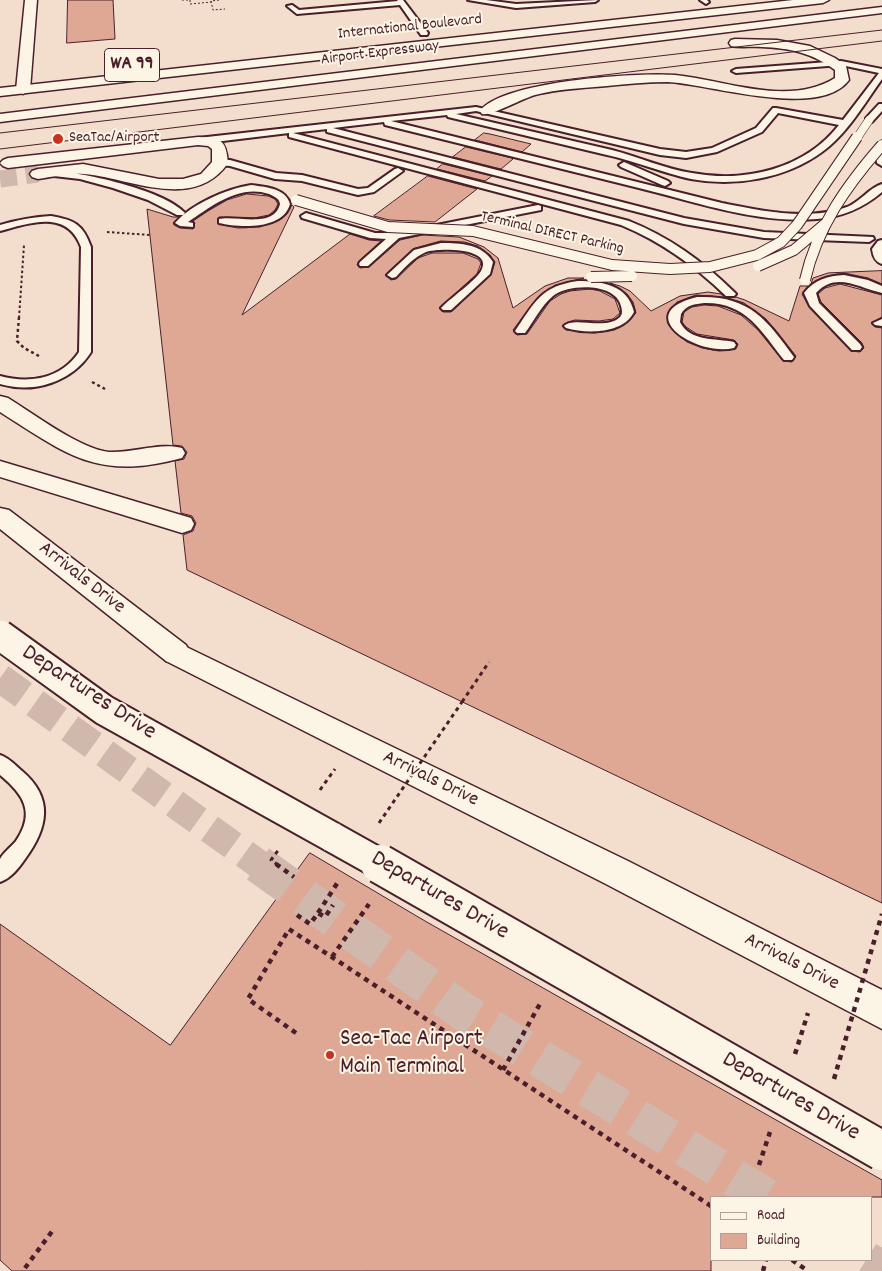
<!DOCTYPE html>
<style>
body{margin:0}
#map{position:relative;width:882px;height:1271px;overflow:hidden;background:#f3decd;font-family:Dekko,sans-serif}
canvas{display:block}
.legend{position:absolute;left:710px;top:1196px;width:162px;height:65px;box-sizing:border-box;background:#fcf5e5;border:1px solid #b59f9b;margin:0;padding:6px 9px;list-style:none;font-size:15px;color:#4a1f2b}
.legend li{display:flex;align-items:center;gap:10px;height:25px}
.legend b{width:25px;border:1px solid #b59f9b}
</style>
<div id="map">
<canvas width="882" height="1271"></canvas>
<ul class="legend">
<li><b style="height:6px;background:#fcf5e5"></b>Road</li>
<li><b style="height:14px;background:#dfa895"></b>Building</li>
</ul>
</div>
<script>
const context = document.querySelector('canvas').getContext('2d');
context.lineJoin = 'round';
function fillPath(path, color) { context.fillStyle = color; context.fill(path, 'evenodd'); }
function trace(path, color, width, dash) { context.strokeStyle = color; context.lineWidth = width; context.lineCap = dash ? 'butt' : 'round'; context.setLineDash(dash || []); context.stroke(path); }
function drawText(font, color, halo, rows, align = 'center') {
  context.font = font + ' Dekko,sans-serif'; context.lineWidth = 4; context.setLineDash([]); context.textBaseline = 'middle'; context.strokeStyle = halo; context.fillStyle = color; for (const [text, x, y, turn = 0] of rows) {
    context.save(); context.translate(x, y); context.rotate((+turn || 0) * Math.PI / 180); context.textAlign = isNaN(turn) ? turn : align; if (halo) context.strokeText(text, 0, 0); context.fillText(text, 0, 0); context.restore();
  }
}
const building = new Path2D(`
 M68,0H113L115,39L67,43Z
 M484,133L490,134L531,144L522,152L475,140Z
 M466,147L512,158L513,159L501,169L453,157Z
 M443,164L492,176L485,181L437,169Z
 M428,176L477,189L435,222L389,220L374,216Z
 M247,194L268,196L275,199L278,204L275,210L269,215L254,218L219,217L218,224L238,228L260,227L280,220L287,214L292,205L294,207L242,315L350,234L369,240L381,241L359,261L357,265L360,268L369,267L400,240L422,235L459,237L484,247L498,258L513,308L545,286L568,278H584L555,285L539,296L513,330L517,335L527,334L550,301L561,294L570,291L590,289L600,291L615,299L620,313L613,319L599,321L575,320L568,322L562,326L566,330L594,333L614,330L622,326L636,313L633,302L627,294L610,283L620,286L630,291L651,311L680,296L708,292L721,294L725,297L696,295L677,302L668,312V324L675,333L687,342L702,348L719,351L736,349L738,344L734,340L697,334L686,327L682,322L684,312L692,307L704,305L718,306L741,315L758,330L783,361L792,362L796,356L766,319L744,303L728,298L736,297L745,300L789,321L800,286H808L802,294L809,307L851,351L860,352L864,348L862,343L821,302L818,294L825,288L840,284L882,295V317L871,323L875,327L882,328V903L187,570L183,535L193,531L196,523L192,516L181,513L175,461L184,459L187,452L182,446L173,445L147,209L173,217H179L174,222V225L180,228L193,229L195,223L193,221L208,211L227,200ZM441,241L464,242L478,246L490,255L495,262L491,275L451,312H443L439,308L477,274L481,263L478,259L463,253H432L418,258L396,279L391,280L385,275L413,249Z
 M882,271V284L868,278L844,273L827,276L811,284L813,278L828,273Z
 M310,853L425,921L882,1180V1197H711V1271H12L0,1260V924L170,1045Z`);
const streetTunnelFar1 = new Path2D(`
 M0,678L260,865`);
const streetTunnel = new Path2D(`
 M258,864L464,1012L766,1197
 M866,1260L882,1270`);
const highwayTunnel = new Path2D(`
 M0,179L38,174`);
const pathFar4 = new Path2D(`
 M182,0H190V4L212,2
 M219,0L211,1L213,10L225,9`);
const pathFar3 = new Path2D(`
 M107,232L150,235
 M19,318L24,245`);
const pathFar2 = new Path2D(`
 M19,317L17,341L24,348L39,356
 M92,382L105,389`);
const pathFar1 = new Path2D(`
 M462,702L489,662
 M320,790L335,769
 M278,865L271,860L279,849`);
const path = new Path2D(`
 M276,864L294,877
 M318,913L338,882
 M297,915L310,924L318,913L325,917L333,905
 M332,957L369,904
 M296,1033L248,999L289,929L711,1206
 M795,1054L808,1013
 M503,1070L541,1002
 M759,1165L770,1132
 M792,1260L808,1271
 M25,1268L53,1230
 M763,1271L766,1260`);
const lane = new Path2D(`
 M397,0H403L428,33L427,35H421L400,5L297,14L287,6L292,5L299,10L398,1Z
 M468,0H486L516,4L598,0L595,2L516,8Z
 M700,0H707L709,2L706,4Z
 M841,61L882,69V79C864,104 847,134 822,152C785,179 735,187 691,179C663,173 635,161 607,155C554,142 501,130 448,117L447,115L391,121L722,203C763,211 807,221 847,207C860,202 869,188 882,184V192C863,208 843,217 817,219C757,224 696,202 639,188C554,167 470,146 385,125L384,122L333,128L684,218L764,232L873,237L874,239L869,242L764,238L684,224L327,132V129L293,133L629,221C669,237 703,261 734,292L736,294L734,296H726C695,266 662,242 621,225L289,137V133L198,144L194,141L198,138L476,107L660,149L686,152L712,148L756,128L773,108H776L843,120L879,73L841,65L736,73L732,71L736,69ZM476,111L660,155L686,158L717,152L762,132L778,113L839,125C805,169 745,183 692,173C665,169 639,157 612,150C560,138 508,126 456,114Z
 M879,104H882V111L872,122H866V118Z
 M882,141V166L877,163L876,155L878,144Z
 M220,160H230L276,173L302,175L358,189L368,188L395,169L398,168L403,171L374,192L358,195L302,181L275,179L230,166L217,165V161Z
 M624,162L668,181L670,183L665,186L662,185L621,167L619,165Z
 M48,170C81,172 162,189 185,213L183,215H177L148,200L113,188L80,179L45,175L43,173Z
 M251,185C265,187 286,188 290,204C283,230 240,228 219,223V219C236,215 274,229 280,204C279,198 275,197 269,194C239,184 212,206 188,222L193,223V227L180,226L175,223C192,204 226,189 251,185Z
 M538,205L541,206V210L399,238L368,266H360L359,264L360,262L386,239L370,238L302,218L301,216L306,213L375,233H396Z
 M51,216C74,220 83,224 91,247V352C72,382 34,394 0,384V376C29,384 61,379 79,352L81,247C67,209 30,223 0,231V225C17,220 33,217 51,216Z
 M882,240V264C875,262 873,256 872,249L878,241Z
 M441,243C461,243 482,244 493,262L490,274L451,310H443L441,308L443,306C451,298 476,280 481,271C495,247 437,248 426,252C414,257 404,268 396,277L392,278L387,275L414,250Z
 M844,275L868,280L882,286V293C859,288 836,271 816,293L819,303L860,344L862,347L860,350H852L810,306L804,293C815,279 828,276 844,275Z
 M578,281C602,281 628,285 634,312C623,334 587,334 566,328L564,326C574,316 606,331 620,317C623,314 622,310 621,306C615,282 568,284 553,296C541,306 534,321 525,333H517L515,331C535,302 541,286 578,281Z
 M697,297C748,295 766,318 794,357L792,360H784C761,331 746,302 704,303C695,304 686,305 681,314L680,322C690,342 716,338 734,342L736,345L734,348C696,357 630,313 697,297Z
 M882,319V326L875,325L873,323Z
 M0,755C9,758 15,765 22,771C54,798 48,828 25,859C18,869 11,878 0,882C0,876 0,864 0,859C3,853 11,847 16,841C36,812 23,794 0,775Z`);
const secondary = new Path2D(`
 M25,0H37L30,90L23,94L16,90Z
 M176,642L628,861L882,990V1029L604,883L166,661L162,653L166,645Z`);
const primary = new Path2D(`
 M793,0H829L823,3L0,96V88Z`);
const highway = new Path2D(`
 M882,7V13L0,122V114Z
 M735,39L777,40L810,46L835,58L846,66L849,80C819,120 710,84 668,82C647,82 627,84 607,86C583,88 558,89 535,95C521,99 492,116 482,114L480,111C502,81 638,72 675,75C726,80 788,107 835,78V70C813,53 789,48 762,47C752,46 740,48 731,46L729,43L731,40Z
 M198,137C221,138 226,139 228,163C194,212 130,178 84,174C69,173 53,177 38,179L32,177L30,174L32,171L38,169L83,164L159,179H183L201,174L212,162V149L208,146L198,145L8,168L3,166L0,163L3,160L8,158Z
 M0,396L8,398C34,414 80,449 109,452C133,453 161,442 182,448L185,453L182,458C97,481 68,455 0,412Z
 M0,461L191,518L194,524L191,530L182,533L0,477Z
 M0,508L9,510L186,645L190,653L186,661L176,664L166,661L0,529Z`);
const tram = new Path2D(`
 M0,133L882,30
 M0,149L882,41`);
const pathBridgeFar1 = new Path2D(`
 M379,823L462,702`);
const pathBridge = new Path2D(`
 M834,1079L882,914`);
const laneBridgeFar1 = new Path2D(`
 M857,138L869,120`);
const laneBridge = new Path2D(`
 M296,200L388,227L473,231L612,265L670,269L710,267L757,255L781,242L797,225L857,137
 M758,266L794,250L825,224
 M591,277L632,276
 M805,280C817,227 847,185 882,145`);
const secondaryBridgeFar1 = new Path2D(`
 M332,837L382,865`);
const secondaryBridge = new Path2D(`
 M380,864L882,1151`);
const highwayBridge = new Path2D(`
 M0,635L104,710L332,837`);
const markers = [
 [58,139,6,"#c8321e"],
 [330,1055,5,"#c8321e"]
];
const farStreetnames = [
 ["International Boulevard",410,28,-6],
 ["Airport Expressway",380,54,-7],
 ["Terminal DIRECT Parking",552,234,13]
];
const farPoinames = [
 ["SeaTac/Airport",69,139]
];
const shields = [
 [132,65,55]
];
const shieldNames = [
 ["WA 99",132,65]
];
const streetNames = [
 ["Arrivals Drive",81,579,38],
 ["Arrivals Drive",430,780,26],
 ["Arrivals Drive",791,963,27]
];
const nearStreetnames = [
 ["Departures Drive",88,694,33],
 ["Departures Drive",439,897,30],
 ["Departures Drive",790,1098,30]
];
const nearPoinames = [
 ["Sea-Tac Airport",340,1041],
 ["Main Terminal",340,1069]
];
fillPath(building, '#dfa895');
trace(building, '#4a1f2b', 1);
trace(streetTunnelFar1, '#d1b8ad', 29, [29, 14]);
trace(streetTunnel, '#d1b8ad', 38, [38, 19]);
trace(highwayTunnel, '#d1b8ad', 17, [17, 9]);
trace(lane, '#4a1f2b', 4);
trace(secondary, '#4a1f2b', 3);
trace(primary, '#4a1f2b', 3);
trace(highway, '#4a1f2b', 3);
trace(pathFar4, '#4a1f2b', 1, [2, 2]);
trace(pathFar3, '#4a1f2b', 2, [2.5, 2.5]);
trace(pathFar2, '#4a1f2b', 2.5, [3, 3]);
trace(pathFar1, '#4a1f2b', 3, [4, 4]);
trace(path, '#4a1f2b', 4.5, [5, 5]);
fillPath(lane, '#fcf5e5');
fillPath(secondary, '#fcf5e5');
fillPath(primary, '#fcf5e5');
fillPath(highway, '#fcf5e5');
trace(tram, '#4a1f2b', 1);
trace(laneBridgeFar1, '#4a1f2b', 9, []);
trace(laneBridge, '#4a1f2b', 12, []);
trace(secondaryBridgeFar1, '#4a1f2b', 33, []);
trace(secondaryBridge, '#4a1f2b', 42, []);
trace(highwayBridge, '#4a1f2b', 33, []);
trace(pathBridgeFar1, '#4a1f2b', 3, [4, 4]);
trace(pathBridge, '#4a1f2b', 4.5, [5, 5]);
trace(laneBridgeFar1, '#fcf5e5', 8);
trace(laneBridge, '#fcf5e5', 10);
trace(secondaryBridgeFar1, '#fcf5e5', 29);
trace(secondaryBridge, '#fcf5e5', 38);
trace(highwayBridge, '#fcf5e5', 29);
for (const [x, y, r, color] of markers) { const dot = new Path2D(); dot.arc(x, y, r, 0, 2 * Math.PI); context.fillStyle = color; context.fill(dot); trace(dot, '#fcf5e5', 2); }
drawText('16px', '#4a1f2b', '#fcf5e5', farStreetnames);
drawText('16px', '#4a1f2b', '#fcf5e5', farPoinames, 'left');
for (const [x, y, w] of shields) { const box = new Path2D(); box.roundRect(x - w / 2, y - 16.5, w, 33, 4); context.fillStyle = '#fcf5e5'; context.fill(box); trace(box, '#4a1f2b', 1); }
drawText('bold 19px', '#4a1f2b', null, shieldNames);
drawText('20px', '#4a1f2b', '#fcf5e5', streetNames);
drawText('24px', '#4a1f2b', '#fcf5e5', nearStreetnames);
drawText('24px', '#4a1f2b', '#fcf5e5', nearPoinames, 'left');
</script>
